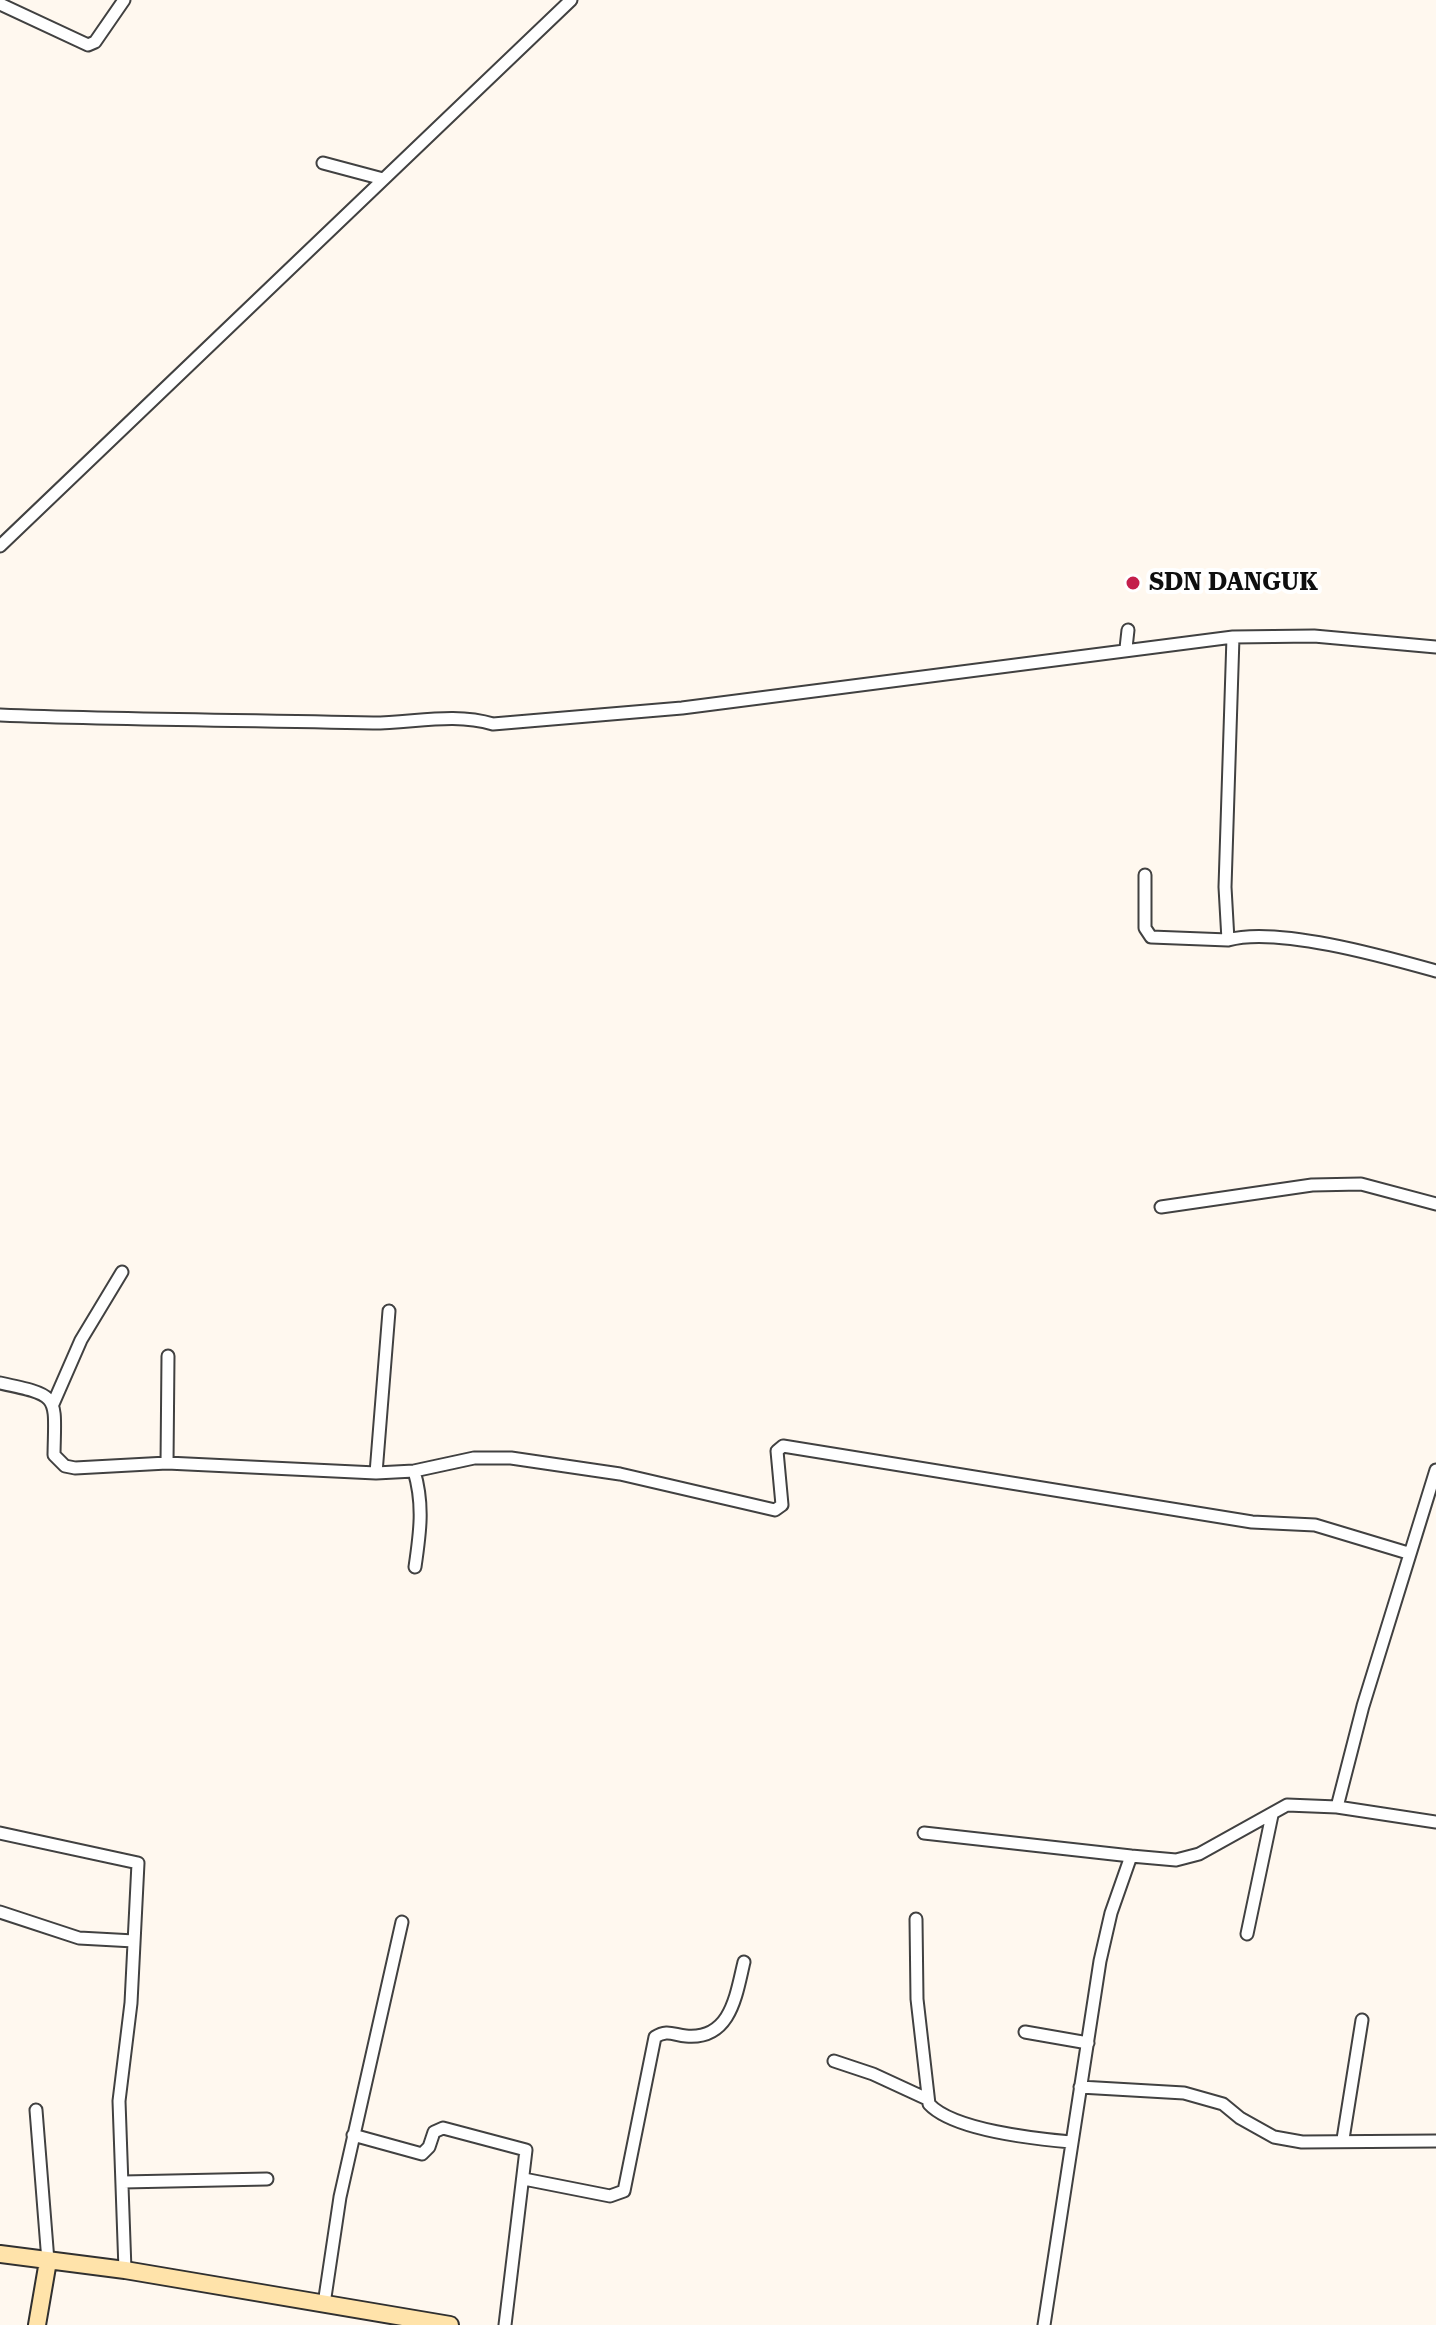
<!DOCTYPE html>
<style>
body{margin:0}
canvas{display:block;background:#fff8ef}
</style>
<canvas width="1436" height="2325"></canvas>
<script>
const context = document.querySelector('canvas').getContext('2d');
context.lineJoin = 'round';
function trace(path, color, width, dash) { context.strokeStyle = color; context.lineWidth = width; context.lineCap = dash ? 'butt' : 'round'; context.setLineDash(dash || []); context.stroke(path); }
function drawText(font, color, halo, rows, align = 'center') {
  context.font = font + ' "Roboto Serif",serif'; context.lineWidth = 8; context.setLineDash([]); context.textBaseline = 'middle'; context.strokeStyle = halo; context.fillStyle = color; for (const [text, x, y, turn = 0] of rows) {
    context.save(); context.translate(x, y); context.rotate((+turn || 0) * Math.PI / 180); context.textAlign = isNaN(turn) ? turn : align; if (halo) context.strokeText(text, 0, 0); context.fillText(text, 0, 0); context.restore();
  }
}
const street = new Path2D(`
 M0,4L88,45L95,42L124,0
 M323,163L383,179
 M0,546L571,0
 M1233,637L1225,887L1228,940C1277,926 1386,957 1436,971
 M1126,648L1128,630
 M0,715C124,720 248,720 373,723C413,723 454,712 493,724L682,708L1233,637L1314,636L1436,647
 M1145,875V928L1151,937L1228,940
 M1161,1207L1312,1185L1361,1184L1436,1204
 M0,1383C61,1396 55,1395 54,1455L65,1466L75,1468L167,1463L376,1473L414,1471L474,1458H511L620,1474L775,1510L782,1505L777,1451L783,1446L1252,1522L1315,1525L1408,1553
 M53,1404L81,1340L122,1272
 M167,1463L168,1356
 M414,1471C424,1504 420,1533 415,1567
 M376,1473L389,1311
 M1337,1807L1363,1706L1436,1470
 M0,1833L138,1863L131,2003L119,2101L125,2270
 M924,1833L1131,1856
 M0,1912L79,1938L134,1941
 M916,1919L917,1999L929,2104C953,2130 1036,2139 1071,2142
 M1247,1934L1272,1815
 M1025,2032L1088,2043
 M834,2061L873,2074L925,2098
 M1080,2087L1184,2093L1223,2104L1240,2118L1274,2137L1302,2142L1436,2141
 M36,2110L48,2261
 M353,2135L422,2154L429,2147L434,2132L443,2128L526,2150L505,2325
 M1343,2139L1362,2020
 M524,2179L610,2196L624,2191L655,2037C667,2029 674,2035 686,2036C731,2040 736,1995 744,1962
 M123,2182L267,2179
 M324,2304L340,2197L402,1922
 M1044,2325L1100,1961L1111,1913L1131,1856L1176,1860L1199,1854L1287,1805L1337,1807L1436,1822`);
const secondary = new Path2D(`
 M0,2254L125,2270L450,2325
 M37,2325L48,2261`);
const markers = [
 [1133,583,8,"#c41f4b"]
];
const poiNames = [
 ["SDN DANGUK",1149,583]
];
trace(street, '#414141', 15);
trace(secondary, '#303030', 20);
trace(street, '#fff', 11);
trace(secondary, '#ffe3aa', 16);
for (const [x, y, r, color] of markers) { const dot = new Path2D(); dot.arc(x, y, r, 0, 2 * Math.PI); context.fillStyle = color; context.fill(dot); trace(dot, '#fff', 3); }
drawText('bold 24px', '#0e0e0e', '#fff', poiNames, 'left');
</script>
